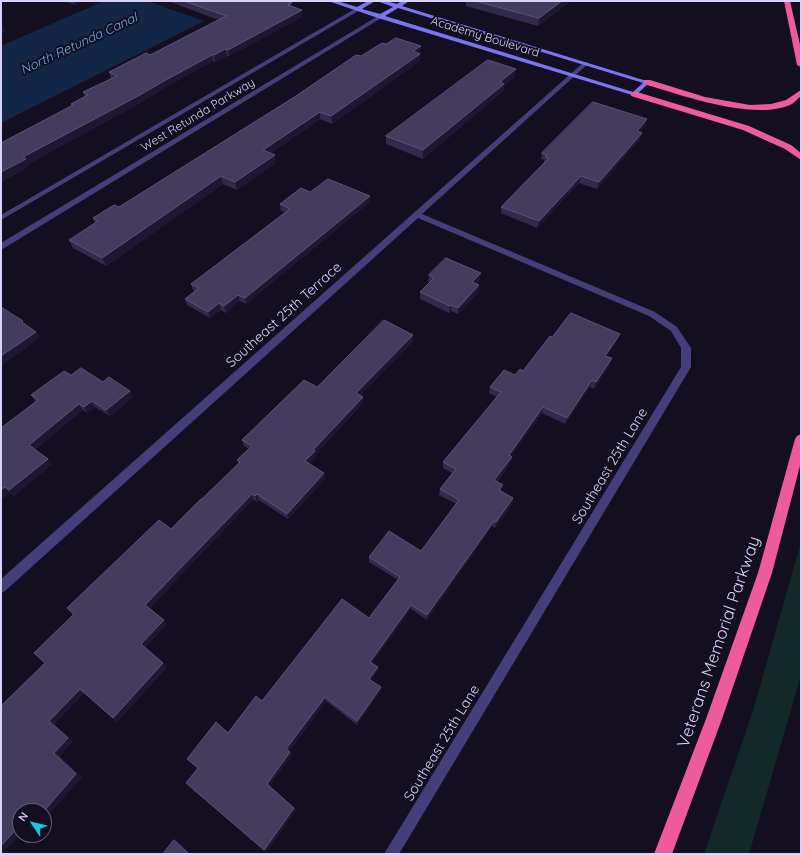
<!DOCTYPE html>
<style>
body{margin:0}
#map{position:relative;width:802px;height:855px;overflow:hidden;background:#130f20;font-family:Quicksand,sans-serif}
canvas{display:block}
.frame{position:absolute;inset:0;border:2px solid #d9d3fa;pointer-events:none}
.north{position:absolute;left:12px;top:803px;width:40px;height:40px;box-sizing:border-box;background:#130f20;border:1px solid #625d77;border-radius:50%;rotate:305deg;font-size:11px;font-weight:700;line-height:16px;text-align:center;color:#d9d3fa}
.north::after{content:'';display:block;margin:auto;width:14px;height:18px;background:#18c6e1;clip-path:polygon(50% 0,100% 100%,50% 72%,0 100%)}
</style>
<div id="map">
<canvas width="802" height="855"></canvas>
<div class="frame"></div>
<div class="north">N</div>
</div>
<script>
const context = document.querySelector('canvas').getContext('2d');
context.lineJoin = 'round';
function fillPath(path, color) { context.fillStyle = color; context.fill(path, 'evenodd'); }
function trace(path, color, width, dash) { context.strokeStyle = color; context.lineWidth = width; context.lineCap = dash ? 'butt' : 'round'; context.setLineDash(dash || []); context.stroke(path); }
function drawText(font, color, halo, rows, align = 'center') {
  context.font = font + ' Quicksand,sans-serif'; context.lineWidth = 4; context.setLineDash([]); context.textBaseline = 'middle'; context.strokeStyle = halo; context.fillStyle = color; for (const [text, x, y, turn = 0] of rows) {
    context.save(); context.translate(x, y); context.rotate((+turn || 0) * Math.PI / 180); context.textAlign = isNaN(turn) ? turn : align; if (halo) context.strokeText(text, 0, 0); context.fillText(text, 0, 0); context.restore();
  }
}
const green = new Path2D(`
 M801,542V675L749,854H704L753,711Z`);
const water = new Path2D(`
 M104,1H147L204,21L1,123V46Z`);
const street = new Path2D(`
 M358,7L361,9L360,10L1,220V215Z
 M378,16L383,17L1,250V243Z
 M584,62L589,63L422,214L655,312L677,327L691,348V367L399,854H384L681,367V348L671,331L649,316L418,218L5,591L1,593V579Z`);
const secondary = new Path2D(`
 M328,1H337L357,7L368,1H375L362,9L380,14L393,7L377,1H386L397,4L402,1H409L402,6L650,82L636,95H632L378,18ZM398,8L643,83L633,92L385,16Z`);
const highway = new Path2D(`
 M784,1H790L801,49V67L797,65Z
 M644,80H650L705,97L750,105L771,104L786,100L801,90V96C798,98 795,102 792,104C756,122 681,95 644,84Z
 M631,92H637L749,126L791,145L801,153V160L785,149L743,130L631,96Z
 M801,434V462L772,573L722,719L672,854H654L706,719L758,573L795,439L797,436Z`);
const wall = new Path2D(`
 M65,1H83L75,5Z
 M168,1H285L292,6L302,17L229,56H227L215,62L213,61L166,87L140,103L28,164L29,166L1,182V143L72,106L71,104L85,97L83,92L111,79L109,72L150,55L219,20Z
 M466,1H571L538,26L466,6Z
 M386,44L421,46L420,61L332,124L320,119L271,153L276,163L237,190L223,184L106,266L73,248L69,240L95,223L93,218L119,207L361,56Z
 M515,77L504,86L503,91L423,159L386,144V136Z
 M647,119L645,126L640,132V139L597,189L579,183L537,228L501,213V207L544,163V160L541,159L542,153Z
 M310,192L370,202L246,304L240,301L226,313L221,310L210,318L187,305L185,299L195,291L193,290L191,284L285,212L281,211L280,204Z
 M429,275L480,279L476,284L479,285V292L458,314L451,311L449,313L420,299V292L430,282H428Z
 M620,334L617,340L606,356L610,365L594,389L590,387L565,424L542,413L511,456V462L497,482L501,491L513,498L512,504L495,528L492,526L427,620L411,609L372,663L378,671L371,680L381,690L357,725L326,701L289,751L292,755L269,786L296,810L266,852L228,733L262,701L369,618L398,580L369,562V557L421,551L456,504L439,495L440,489L452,473L443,468V462L497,397L489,393L490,387L523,371L552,337Z
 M413,341L360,396L363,397V403L316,454V457L309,464L324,473L325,479L288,519L259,500L257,502L253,499L150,608L167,624L145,647L167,667L117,722L84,693L54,724L73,741L59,756L82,777L44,819V811H20V834L2,854H1V706L45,663L73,615L67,608L171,529L202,499L239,464L237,460L249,449L244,446L242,440L317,387Z
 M71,375L103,382L130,391L133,397L110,416L95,407L87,413L83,410L35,449L52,464L14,496L10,492L1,500V428L36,402L31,395Z`);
const shadedWall = new Path2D(`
 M74,1H83L75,5Z
 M562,1H571L538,26L539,18Z
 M302,10V17L229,56L228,50Z
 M3,26L6,32L1,34V27Z
 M421,46L420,61L332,124L331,116L413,51Z
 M225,49L227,56L215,62L214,55Z
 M212,55L213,61L166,87L140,103L28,164L29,166L1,182V172L23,157Z
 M516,69L515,77L504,86L503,91L423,159V150L500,82Z
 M320,112V119L264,158L263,150Z
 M647,119L645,126L635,137L637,131Z
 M642,133L640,139L597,189L599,182Z
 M275,155L276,163L237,190L235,182Z
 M221,176L223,184L106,266L102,258Z
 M581,176L579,183L537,228L539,221Z
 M370,196V202L246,304L245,298Z
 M481,273L480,279L471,288L472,282Z
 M479,285V292L458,314V308Z
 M238,295L240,301L226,313L224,306Z
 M219,303L221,310L210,318L208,312Z
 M451,305V311L449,313L450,306Z
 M36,332L40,338L1,366V356Z
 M620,334L617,340L603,362L605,356Z
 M413,335V341L357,399L356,393Z
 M612,358L610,365L594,389L596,382Z
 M592,380L590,387L565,424L567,418Z
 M130,391L133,397L110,416L106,410Z
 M363,397V403L316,454V457L306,467L305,461L313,450Z
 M92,401L95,407L87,413L84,407Z
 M79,404L83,410L34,451L29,445Z
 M543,407L542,413L508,461L509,455Z
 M512,457L511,462L493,486L494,480Z
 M48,459L52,464L14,496L9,490Z
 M324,473L325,479L288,519L287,514Z
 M503,485L501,491L498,496L499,490Z
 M5,487L10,492L1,500V490Z
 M252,494L253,499L149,609L145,605Z
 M257,494L259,500L257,502L255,496Z
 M513,498L512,504L495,528L496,522Z
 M494,521L492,526L427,620V615Z
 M411,605V609L370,666V662Z
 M164,620L167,624L145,648L141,644Z
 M163,663L167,667L117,722L113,718Z
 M378,667V671L370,683L369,679Z
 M381,687V690L357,725V721Z
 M80,689L85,693L54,724L73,741L59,756L82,777L44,819V811L54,753L49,721Z
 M325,697L326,701L288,752L286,749Z
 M290,752L292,755L269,787L267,784Z
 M294,808L296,810L266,852L264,850Z
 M20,825V834L2,854H1V846Z
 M174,840L178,842L191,854H189Z`);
const building = new Path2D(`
 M184,1H285L292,3L288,5L302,10L228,50L225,49L214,55H212L164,81L138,96L23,157L26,159L1,172V143L73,105L71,104L88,95L83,92L117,76L109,72L146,53L150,55L226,16Z
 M476,1H562L539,18Z
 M396,38L421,46L413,51L420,54L331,116L320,112L263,150L275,155L235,182L221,176L102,258L69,240L98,221L93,218L114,205L119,207L296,96L356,55L361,56L382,43L386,44Z
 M488,60L516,69L500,82L504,84L423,150L386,136Z
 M593,102L647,119L637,131L642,133L599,182L581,176L539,221L501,207L549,158L545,157L547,155L542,153Z
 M328,179L370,196L245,298L238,295L224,306L219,303L208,312L185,299L199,288L191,284L290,209L280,204L301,188L310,192Z
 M446,258L481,273L472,282L479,285L458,308L451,305L450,306L420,292L434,278L429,275Z
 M1,307L23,321L22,322L36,332L1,356Z
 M571,313L620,334L605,356L612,358L596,382L592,380L567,418L543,407L509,455L512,457L494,480L503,485L499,490L513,498L496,522L494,521L427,615L411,605L370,662L378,667L369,679L381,687L357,721L325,697L286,749L290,752L267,784L294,808L264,850L186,783L198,768L187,759L216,722L228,733L256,696L262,701L342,599L369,618L400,577L369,557L389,531L421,551L459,500L440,489L456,469L443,462L501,392L490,387L504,370L515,375L520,369L523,371L550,336L552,337Z
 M384,320L413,335L356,393L363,397L313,450L315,451L305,461L324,473L287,514L257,494L255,496L252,494L145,605L164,620L141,644L163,663L113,718L80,689L49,721L68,738L54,753L76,774L44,811H20V825L1,846V706L45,663L34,653L74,614L67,608L159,520L171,529L201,499H202L240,462L237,460L252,446L242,440L304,380L317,387Z
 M81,368L103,382L109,377L130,391L106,410L92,401L84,407L79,404L29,445L48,459L9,490L5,487L1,490V428L38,400L31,395L64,371L71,375Z
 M174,840L189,854H163Z`);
const farStreetnames = [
 ["Academy Boulevard",485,37,17],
 ["West Retunda Parkway",198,115,-31]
];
const farWaternames = [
 ["North Retunda Canal",79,44,-25]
];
const streetNames = [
 ["Southeast 25th Terrace",284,315,-42],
 ["Southeast 25th Lane",610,466,-59],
 ["Southeast 25th Lane",442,743,-59]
];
const nearStreetnames = [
 ["Veterans Memorial Parkway",719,642,-71]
];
fillPath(green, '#132929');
fillPath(water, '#142645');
fillPath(street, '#443f7a');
fillPath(secondary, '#7b74f0');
fillPath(highway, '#ed5b9c');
fillPath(wall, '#322a4c');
fillPath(shadedWall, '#1e1733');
fillPath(building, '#443c5f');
trace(building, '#5b5477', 1);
drawText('12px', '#d9d3fa', '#130f20', farStreetnames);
drawText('italic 13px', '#6caeef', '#130f20', farWaternames);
drawText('14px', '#d9d3fa', '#130f20', streetNames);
drawText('17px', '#d9d3fa', '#130f20', nearStreetnames);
</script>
